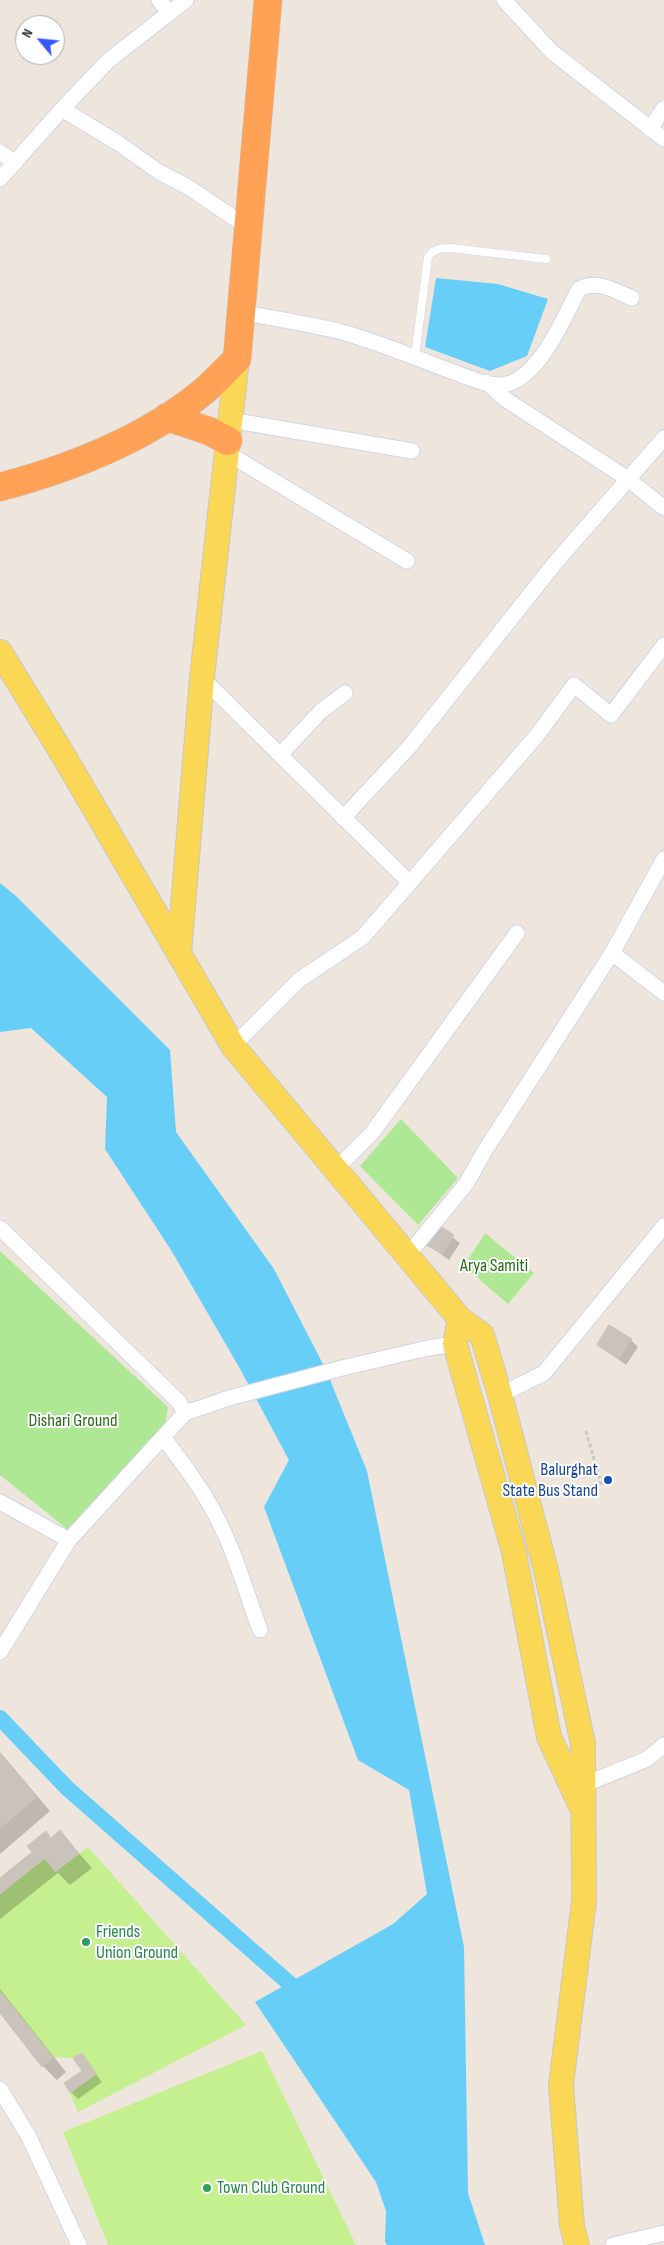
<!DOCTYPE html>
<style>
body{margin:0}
#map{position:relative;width:664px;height:2245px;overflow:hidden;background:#eee6dc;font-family:"Sofia Sans Condensed",sans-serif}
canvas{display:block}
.north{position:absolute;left:15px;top:15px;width:50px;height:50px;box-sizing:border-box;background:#fff;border:1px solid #aaa;border-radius:50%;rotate:298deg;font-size:14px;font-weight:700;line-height:20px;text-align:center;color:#2b2b2b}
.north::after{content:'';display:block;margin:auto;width:18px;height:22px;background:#3758ff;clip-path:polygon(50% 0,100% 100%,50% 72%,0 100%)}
</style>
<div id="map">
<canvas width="664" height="2245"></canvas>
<div class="north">N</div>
</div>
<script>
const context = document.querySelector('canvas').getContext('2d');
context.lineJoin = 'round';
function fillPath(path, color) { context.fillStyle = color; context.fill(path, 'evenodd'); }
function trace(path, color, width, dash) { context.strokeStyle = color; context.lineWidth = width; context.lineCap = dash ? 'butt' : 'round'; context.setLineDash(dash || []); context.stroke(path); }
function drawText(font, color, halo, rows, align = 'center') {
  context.font = font + ' "Sofia Sans Condensed",sans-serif'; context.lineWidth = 4; context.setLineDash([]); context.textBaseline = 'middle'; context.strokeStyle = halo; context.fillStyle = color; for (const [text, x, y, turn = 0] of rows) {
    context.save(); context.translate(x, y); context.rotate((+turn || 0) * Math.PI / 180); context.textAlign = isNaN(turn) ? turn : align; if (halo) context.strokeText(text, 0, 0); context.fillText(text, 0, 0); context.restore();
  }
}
const green = new Path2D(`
 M401,1119L458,1178L418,1225L360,1166Z
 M485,1233L534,1273L508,1304L464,1266Z
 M0,1251L168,1407L164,1431L72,1533L0,1475Z`);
const pitch = new Path2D(`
 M88,1847L246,2025L78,2112L70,2093L96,2074L82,2053L73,2058L53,2057L0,1991V1894L45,1858L55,1871Z
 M262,2051L356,2245H108L63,2132Z`);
const water = new Path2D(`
 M436,278L498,284L548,299L527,356L490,371L425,347Z
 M0,883L16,896L170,1050L176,1132L274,1269L326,1370L367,1471L464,1947L468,2193L485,2245H387L385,2242L386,2211L376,2182L255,2002L393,1924L427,1894L409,1790L358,1760L264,1507L289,1460L239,1367L171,1250L105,1149L107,1097L31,1028L0,1032Z`);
const shadow = new Path2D(`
 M440,1228L460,1243L449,1260L427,1244Z
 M631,1340L638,1347L626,1365L598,1345Z
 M0,1752L50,1811L0,1854Z
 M60,1832L92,1868L70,1885L58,1873L0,1919V1879Z
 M0,1989L66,2072L57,2080L43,2066L0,2011Z
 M81,2054L102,2082L78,2099L71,2092L84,2071Z`);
const canal = new Path2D(`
 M0,1718L67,1788L306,1998`);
const building = new Path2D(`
 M440,1226L454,1235L442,1254L425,1244Z
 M609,1325L632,1339L619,1359L597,1345Z
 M0,1753L37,1797L0,1828Z
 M60,1830L79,1854L55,1872L45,1858L0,1894V1878L32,1852L27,1846L46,1831L51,1838Z
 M0,1991L53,2057L42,2067L0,2013Z
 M82,2053L96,2074L70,2093L64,2083L82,2071L73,2058Z`);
const path = new Path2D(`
 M586,1431L602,1487`);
const lane = new Path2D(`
 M415,356L428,257C434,249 440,248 450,248L546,259`);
const street = new Path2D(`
 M159,0L169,13
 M504,0L552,52L664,139
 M62,109L118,143L159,172L188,187L249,228
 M650,129L664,108
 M0,152L15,163
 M0,179L62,109L109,60L186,0
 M241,312C275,319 309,324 342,332C381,343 418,359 456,373C471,378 491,388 507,384C541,375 564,317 579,289C597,279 615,291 632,298
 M486,382L505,399L628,479L664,508
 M230,420L412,451
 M227,453L407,561
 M202,678L409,882
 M280,755L321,711L345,693
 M343,818L410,746L555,563L664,438
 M612,953L664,993
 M233,1046L299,980L363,937L538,734L574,685L611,715L664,645
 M335,1170L372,1133L517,933
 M0,1228L179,1402L185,1413
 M407,1256L466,1184L484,1152L612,953L664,859
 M500,1395L544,1373L664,1226
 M163,1437C182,1463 202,1488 216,1516C235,1552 246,1592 260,1630
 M0,1502L69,1540
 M0,1652L69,1540L185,1413L229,1398L342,1368L428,1348L455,1344
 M583,1785L647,1759L664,1745
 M0,2089L29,2137L79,2245
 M613,2245L664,2233`);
const primary = new Path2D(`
 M0,652L62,753L233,1046L460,1319L482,1335L500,1395L546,1570L583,1744L584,1901L561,2085L572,2226L577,2245
 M179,954L202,678L237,359
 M460,1319L455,1344L514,1552L549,1737L580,1804`);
const highway = new Path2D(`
 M167,417L209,431L228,441
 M0,487C72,468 146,439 204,391C216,381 226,369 237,359L268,0`);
const markers = [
 [608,1480,5,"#1a4fb4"],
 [86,1942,5,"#2e9e5b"],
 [207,2188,5,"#2e9e5b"]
];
const parkNames = [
 ["Arya Samiti",494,1266],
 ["Dishari Ground",73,1421]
];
const transitNames = [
 ["Balurghat",598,1470],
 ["State Bus Stand",598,1491]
];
const leisureNames = [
 ["Friends",96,1932],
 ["Union Ground",96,1953],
 ["Town Club Ground",217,2188]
];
fillPath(green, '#afe894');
fillPath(pitch, '#c5f08f');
fillPath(water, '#67cef7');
fillPath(shadow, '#0003');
trace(canal, '#67cef7', 16);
fillPath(building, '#c9c3bb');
trace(building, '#c9c2b5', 1);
trace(lane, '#d1d4e5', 9);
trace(street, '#d1d4e5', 17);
trace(primary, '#c8c8c8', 26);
trace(highway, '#c8c8c8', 29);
trace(path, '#c8c8c8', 3, [4, 2.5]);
trace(lane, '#fff', 8);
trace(street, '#fff', 15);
trace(primary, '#fad754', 24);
trace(highway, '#ffa255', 28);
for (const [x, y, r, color] of markers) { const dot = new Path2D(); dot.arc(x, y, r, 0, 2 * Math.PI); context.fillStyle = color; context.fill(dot); trace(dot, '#fff', 2); }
drawText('18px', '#256d15', '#fff', parkNames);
drawText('18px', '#164399', '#fff', transitNames, 'right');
drawText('18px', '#27864d', '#fff', leisureNames, 'left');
</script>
